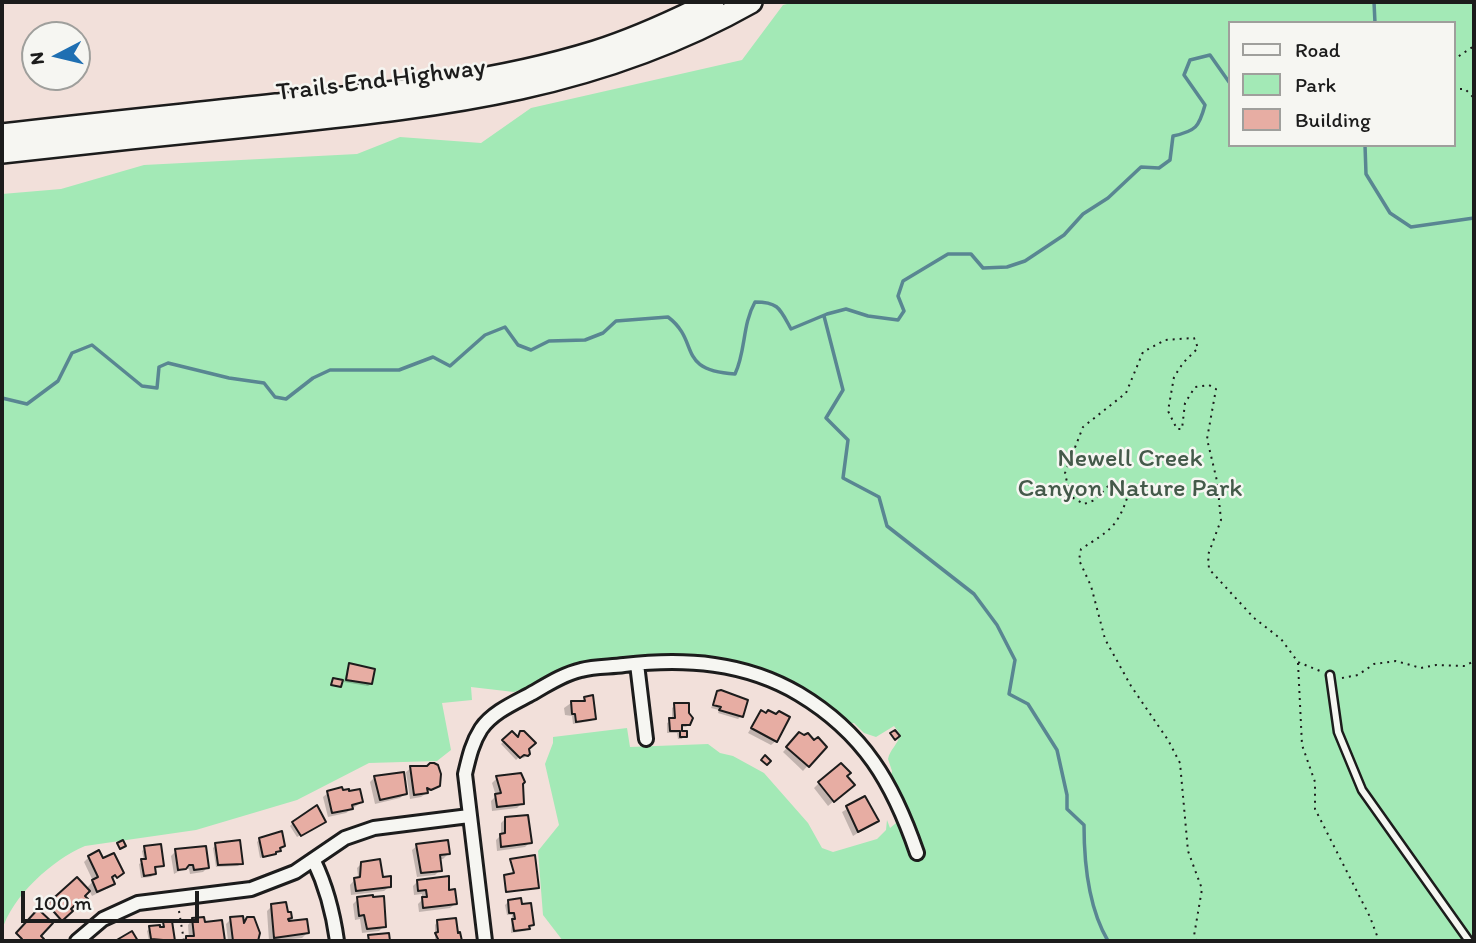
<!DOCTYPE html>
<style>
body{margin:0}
#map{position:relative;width:1476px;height:943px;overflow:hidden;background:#f2e0da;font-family:Itim,sans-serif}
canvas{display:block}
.frame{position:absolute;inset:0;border:4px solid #1c1c1c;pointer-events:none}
.legend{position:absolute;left:1228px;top:21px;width:228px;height:126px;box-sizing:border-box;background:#f6f6f2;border:2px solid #9f9f9c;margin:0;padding:9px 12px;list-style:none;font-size:21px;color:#1c1c1c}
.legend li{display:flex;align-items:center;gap:14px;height:35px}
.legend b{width:35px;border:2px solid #9f9f9c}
.north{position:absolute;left:21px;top:21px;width:70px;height:70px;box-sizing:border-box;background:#f6f6f2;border:2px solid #9f9f9c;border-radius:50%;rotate:263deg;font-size:19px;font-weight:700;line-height:28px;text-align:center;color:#1c1c1c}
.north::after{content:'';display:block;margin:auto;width:24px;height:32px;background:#1f6fb2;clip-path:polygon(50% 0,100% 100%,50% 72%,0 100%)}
.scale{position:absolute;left:21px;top:891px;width:178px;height:32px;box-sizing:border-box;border:4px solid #1c1c1c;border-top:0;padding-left:9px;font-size:21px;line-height:24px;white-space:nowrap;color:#1c1c1c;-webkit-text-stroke:5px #f6f6f2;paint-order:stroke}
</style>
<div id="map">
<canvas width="1476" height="943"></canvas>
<div class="frame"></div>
<ul class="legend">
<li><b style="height:9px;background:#f6f6f2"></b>Road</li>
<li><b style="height:19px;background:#a3e9b6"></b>Park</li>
<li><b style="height:19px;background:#e7ada3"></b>Building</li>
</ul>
<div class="north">N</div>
<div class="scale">100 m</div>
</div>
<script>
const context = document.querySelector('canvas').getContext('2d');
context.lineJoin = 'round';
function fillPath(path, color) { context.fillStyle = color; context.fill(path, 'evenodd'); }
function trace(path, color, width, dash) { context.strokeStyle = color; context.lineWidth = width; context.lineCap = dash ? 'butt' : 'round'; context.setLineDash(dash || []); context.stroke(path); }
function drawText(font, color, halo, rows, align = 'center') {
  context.font = font + ' Itim,sans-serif'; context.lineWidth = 5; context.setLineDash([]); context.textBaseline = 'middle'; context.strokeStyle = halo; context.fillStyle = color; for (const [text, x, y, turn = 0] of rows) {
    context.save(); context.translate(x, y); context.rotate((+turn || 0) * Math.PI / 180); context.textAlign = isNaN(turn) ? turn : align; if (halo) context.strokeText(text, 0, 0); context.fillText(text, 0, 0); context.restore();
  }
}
const green = new Path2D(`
 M795,2H1474V941H563L543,915L538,851L559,825L545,764L553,743V737L627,728L630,747L708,744L720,753L733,756L764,773L808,823L822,848L833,852L877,839L886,830L887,820L890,828L901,819L889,787L892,771L888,759C890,749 898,745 900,734L894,726L876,737L864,733L854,723L845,725L738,665L597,663L514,692L471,687L472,700L442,703L451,750L437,761L369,763L297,800L196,830L85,846C53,859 11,897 2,931V194L61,189L144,165L357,154L400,137L481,143L531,108L742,60L783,5ZM1229,23H1453V145H1229Z`);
const shadow = new Path2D(`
 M350,665L371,684L368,686L344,682L347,668Z
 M718,693L741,716L738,719L718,713L719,710L711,708Z
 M585,698L594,718L591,721L573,724L572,716L565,715L564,708L571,703L582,701Z
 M675,705L689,724L686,727H680L679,732L685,733L682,739H678L677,733H667V723L672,720V708Z
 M761,712L776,741L771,745L748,733Z
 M512,733L517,738L521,733L528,753L524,758L519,757L516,760L501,744Z
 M800,734L824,747L803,771L783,752Z
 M411,768L438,785L421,797L410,799L406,772Z
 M845,776L848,789L828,806L814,788L819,783Z
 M375,777L405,793L400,798L375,804L370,782Z
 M497,778L522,803L517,808L492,811L491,801L496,796L492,783Z
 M328,793L362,802L346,813L328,817L323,797Z
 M864,799L877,821L853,836L842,812Z
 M506,818L530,842L525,847L497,851L496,840L501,835V823Z
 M293,823L321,824L297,837L290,826Z
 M260,839L283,845L276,853L260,858L257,842Z
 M216,845L241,863L238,866L216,867L213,848Z
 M417,846L448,854L443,859H439L440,870L435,875L417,877L412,850Z
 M145,848L162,865L153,869L154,874L151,877L141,878L139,864L144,861L142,851Z
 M176,851L208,867L203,872L190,874L189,869H183L174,874L171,856Z
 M89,857L102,860L119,874L109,882L113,883L108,888L92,896L89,890L83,896L82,906L78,910L73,904L68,908L71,911L60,920L47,906L77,879L86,889L93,881L84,862Z
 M362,863L389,887L384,891L351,895L350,885L358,876L357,868Z
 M418,881L447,892L455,904L450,908L419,912L418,904L422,900V894L414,895L413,886Z
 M358,899L384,926L379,931L362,933L360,919L355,920L353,904Z
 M508,902L532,925L525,931L511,933L512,915H507L505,905Z
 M272,906L290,918L284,923L307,933L302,938L269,941L267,911Z
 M231,919L243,924L247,919L258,933L257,941H228L226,924Z
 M192,920L203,924L221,922L223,941H183L189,938L188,925Z
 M454,920L460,941H435V925L437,922Z
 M170,923L173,941H149L147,931L150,928L159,929L164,924Z`);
const stream = new Path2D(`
 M1374,2L1375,23
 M1365,145L1366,174L1390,213L1411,227L1474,218
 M824,316L843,390L826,418L848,440L843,478L879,497L887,526L974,594L997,625L1015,660L1009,694L1028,704L1057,750L1067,795V809L1084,825C1084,864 1088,907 1108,941
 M2,398L27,404L58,381L72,353L92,345L142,386L157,388L159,367L168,363L229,378L264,383L275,397L286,399L313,378L330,370H399L433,357L450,366L485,335L505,327L518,345L531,350L549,341L585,340L603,333L616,321L668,317C701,342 675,370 735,374C746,351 742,325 755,302C779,302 780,309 791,329L827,314L846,309L868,316L898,320L904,311L898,296L903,281L948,254H971L983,268L1007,267L1025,261L1064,235L1083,214L1108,198L1141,167L1159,168L1170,160L1173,136C1196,131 1199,127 1205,105L1184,75L1190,60L1210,55L1229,82`);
const building = new Path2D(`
 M349,663L375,669L372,684L346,680Z
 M333,678L343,680L341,687L331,685Z
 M721,690L748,700L743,717L719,710L721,707L713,705L717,691Z
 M593,695L596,719L576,722L575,714H572L571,701H585L584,697Z
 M674,703H689V713L693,718L690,725H682V731H687V737H680V731H670L669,718H675Z
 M761,710L766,713L768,710L776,714L779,711L790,717L777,742L751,728Z
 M895,730L900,736L895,740L890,733Z
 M512,731L518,737L520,731H524L536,743L529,749L530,754L528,756L524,755L520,758L502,740Z
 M799,732L804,735L808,733L814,740L818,737L827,747L809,767L786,747Z
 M765,755L771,761L767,765L761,760Z
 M430,763H434L438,765L441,774L440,786L431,790L427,788L428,793L414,795L410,766H427Z
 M841,763L851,773L847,776L855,785L834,802L818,782Z
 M404,772L407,794L380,800L374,776Z
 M521,773L525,782L523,784L524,804L497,807L495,794L501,793L496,776Z
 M342,787L343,790L349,789V791L360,789L363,802L352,805L353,809L332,813L327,791Z
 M865,796L879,821L858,832L846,806Z
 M317,805L326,822L301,836L292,822Z
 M528,815L532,843L501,847L500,834L505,833V817Z
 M282,831L285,846L280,848L281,851L276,852V854L263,857L259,838Z
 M123,840L126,846L120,849L117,843Z
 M240,840L243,864L218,865L215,843Z
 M448,840L450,854L440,855L442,871L421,873L416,844Z
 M161,844L164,866L155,867L156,874L144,876L141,859H146L144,846Z
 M206,846L209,868L194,870L193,865H189L186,869L178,870L175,849Z
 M99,850L103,858L114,853L124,873L117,878L115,875L112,877L115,884L97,892L92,880L98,877L88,856Z
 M535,855L539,888L506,892L504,875L514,873L510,859Z
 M380,859L383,877L391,876V887L356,891L354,878L360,877L361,862Z
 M449,876V890L455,889L457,904L423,908L422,897H427L426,890L418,891L417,880Z
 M77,877L90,891L85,896L88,899L83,904L84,906L80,910L75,905L71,909L73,911L62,921L47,904Z
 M373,895V897L384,896L386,927L367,929L364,915L359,916L357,897Z
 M521,898L522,904L531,903L534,925L529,926L530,929L514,931L512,919H515L514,913H509L508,900Z
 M286,902L288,912H291L292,918L288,919L289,921L307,919L309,933L274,938L271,904Z
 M38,909L53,923L41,936L44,939L42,941H20L22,939L16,933Z
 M243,916L244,923L247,917H254L260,933L258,941H233L230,917Z
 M204,917L205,922L222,920L225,941H186V936H194L192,918Z
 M456,918L458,933L460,932L462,941H439L435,933L438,932L437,920Z
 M172,921L175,941L151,939L149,926L160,925V927H164L163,922Z
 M132,931L138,941H115Z
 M389,933L390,941H369L368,935Z`);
const path = new Path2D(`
 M1453,60L1474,46
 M1453,89H1465L1474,98
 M1298,663L1302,745L1315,782V809L1370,917L1379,941
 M1342,678L1358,675L1374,664L1396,661L1421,668L1436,665L1465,666L1474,661
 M179,911L184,941
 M1196,941L1194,936L1202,889L1188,851L1180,763L1168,740L1131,686L1105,639L1091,586L1079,560L1081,549C1109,531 1118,527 1128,495L1124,483L1110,484L1095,500L1084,504L1070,496L1065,473L1083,427L1126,393L1143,352L1165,340L1194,338L1198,348L1183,363L1174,377L1168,411L1177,429H1182L1185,403L1195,387L1209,385L1216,389L1207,439L1217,481L1221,520L1208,555L1209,569L1254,618L1281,639L1298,662L1320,671`);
const service = new Path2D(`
 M1330,675L1338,732L1362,790L1469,941`);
const minor = new Path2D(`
 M637,664L646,739
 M314,861C327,888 333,912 337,941
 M77,941L103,919L138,903L251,889L295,872L345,838L374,828L469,816
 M485,941L465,774C469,757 472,743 481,729C492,713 512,704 529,695C545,686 563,674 581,670C595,666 610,667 624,665C685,658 745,662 799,694C864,733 893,783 917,853`);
const trunk = new Path2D(`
 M2,135C93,124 185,115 276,105C384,94 492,84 595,52C636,39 675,21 713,2
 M2,152C93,142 185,132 276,123C446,105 599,88 751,2`);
const streetNames = [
 ["Trails End Highway",381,81,-7]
];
const parkNames = [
 ["Newell Creek",1130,459],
 ["Canyon Nature Park",1130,489]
];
fillPath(green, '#a3e9b6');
fillPath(shadow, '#0003');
trace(stream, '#598692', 3.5);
fillPath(building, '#e7ada3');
trace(building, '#1c1c1c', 2);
trace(service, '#1c1c1c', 11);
trace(minor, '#1c1c1c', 18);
trace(trunk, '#1c1c1c', 26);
trace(path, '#1c1c1c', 2, [2, 5]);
trace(service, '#f6f6f2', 6);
trace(minor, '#f6f6f2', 12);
trace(trunk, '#f6f6f2', 21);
drawText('26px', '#1c1c1c', '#f6f6f2', streetNames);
drawText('26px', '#445a4a', '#f6f6f2', parkNames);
</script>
